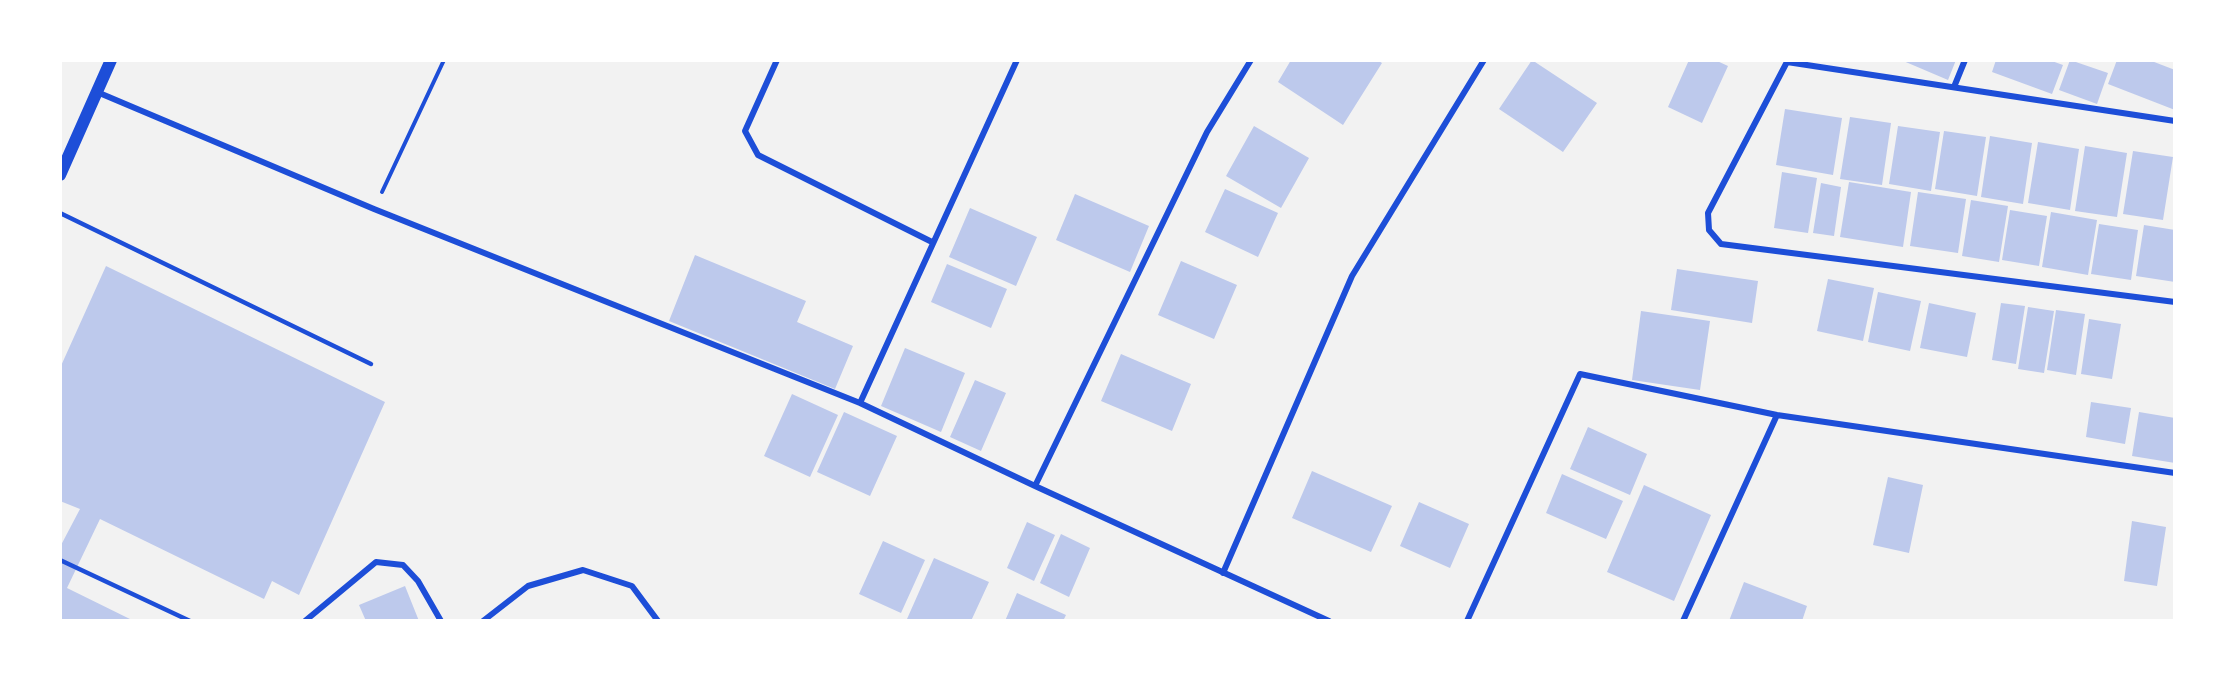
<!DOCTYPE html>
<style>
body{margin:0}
#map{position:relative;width:2235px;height:681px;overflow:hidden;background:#f2f2f2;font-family:"Noto Sans",sans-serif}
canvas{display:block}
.frame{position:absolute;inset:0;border:62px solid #fff;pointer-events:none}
</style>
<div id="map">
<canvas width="2235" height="681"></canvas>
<div class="frame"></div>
</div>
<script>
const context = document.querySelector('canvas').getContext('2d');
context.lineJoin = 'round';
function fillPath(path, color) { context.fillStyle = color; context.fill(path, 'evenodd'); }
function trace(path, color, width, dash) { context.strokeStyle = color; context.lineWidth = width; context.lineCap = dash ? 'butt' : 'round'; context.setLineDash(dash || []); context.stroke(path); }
const building = new Path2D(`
 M1291,60H1377L1382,63L1343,125L1278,82Z
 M1532,60L1597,103L1563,152L1499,109Z
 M1689,60H1715L1728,66L1702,123L1668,107Z
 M1901,60H1956L1948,80Z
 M1996,60H2049L2063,65L2052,94L1992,72Z
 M2070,60L2108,73L2097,104L2059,90Z
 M2117,60H2149L2175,70V110L2108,84Z
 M1785,109L1842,118L1833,175L1776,165Z
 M1850,117L1891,123L1882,185L1840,179Z
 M1254,126L1309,158L1281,208L1226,176Z
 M1898,126L1940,132L1931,191L1889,184Z
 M1944,131L1986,137L1977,196L1935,189Z
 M1990,136L2032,143L2023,204L1981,197Z
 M2038,142L2079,149L2070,210L2028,203Z
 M2085,146L2127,153L2117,217L2075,211Z
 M2133,151L2173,157L2163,220L2123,214Z
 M1782,172L1817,178L1808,233L1774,228Z
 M1849,182L1911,192L1903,247L1840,237Z
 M1821,183L1841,187L1834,236L1813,233Z
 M1225,189L1278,213L1258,257L1205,232Z
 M1918,192L1966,199L1958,253L1910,246Z
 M1075,194L1149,226L1130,272L1056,240Z
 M1971,200L2008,206L1999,262L1962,256Z
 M970,208L1037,237L1016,286L949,257Z
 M2010,210L2047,216L2039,266L2002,260Z
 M2051,212L2097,220L2088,275L2042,267Z
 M2099,224L2138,230L2131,280L2091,274Z
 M2144,225L2175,230V282L2136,276Z
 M695,255L806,301L797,322L853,346L835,389L669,321Z
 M1181,261L1237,285L1214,339L1158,315Z
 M947,264L1007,289L991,328L931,302Z
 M106,266L385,402L299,595L272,581L264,599L100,519L67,588L134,621H60V547L80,509L60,501V368Z
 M1677,269L1758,281L1752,323L1671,310Z
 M1828,279L1874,288L1863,341L1817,331Z
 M1878,292L1921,301L1910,351L1868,342Z
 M1929,303L1976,313L1967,357L1920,348Z
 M2001,303L2025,306L2016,364L1992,360Z
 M2028,307L2054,311L2044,373L2018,369Z
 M2056,310L2085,314L2076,375L2047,370Z
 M1641,311L1710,321L1700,390L1632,380Z
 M2089,319L2121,324L2112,379L2081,374Z
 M905,348L965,373L941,432L881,406Z
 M1121,354L1191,384L1172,431L1101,401Z
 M975,380L1006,393L981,451L950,437Z
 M792,394L838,415L810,477L764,456Z
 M2091,402L2131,408L2125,444L2086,437Z
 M844,412L897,436L870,496L817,472Z
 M2139,412L2175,418V463L2132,456Z
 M1588,427L1647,454L1630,495L1570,469Z
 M1312,471L1392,506L1371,552L1292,518Z
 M1562,474L1623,501L1606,539L1546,513Z
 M1888,477L1923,485L1909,553L1873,545Z
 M1644,485L1711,515L1674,601L1607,572Z
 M1419,502L1469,524L1450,568L1400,546Z
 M2132,521L2166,527L2157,586L2124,581Z
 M1027,522L1055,535L1034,581L1007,568Z
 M1061,534L1090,548L1069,597L1040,583Z
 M883,541L925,560L901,613L859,594Z
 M934,558L989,582L971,621H911L907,619Z
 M1744,582L1807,606L1802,621H1729Z
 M405,586L419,621H366L359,605Z
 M1017,593L1066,615L1063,621H1005Z`);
const path = new Path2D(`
 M382,192L444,60`);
const service = new Path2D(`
 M60,213L371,364
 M60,560L190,621`);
const minor = new Path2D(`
 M777,60L745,131L758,155L932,242
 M1788,60L1708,213L1709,230L1721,244L2175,302
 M1787,62L2175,121
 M1954,87L1965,60
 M97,92L374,209L860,403L1035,486L1329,621
 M860,403L1017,60
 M1035,486L1207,132L1251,60
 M1223,573L1352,276L1484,60
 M305,621L376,562L403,565L418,581L441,621
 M483,621L528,586L583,570L632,586L658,621
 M1467,621L1580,374L1777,415L2175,473
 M1683,621L1777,415`);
const secondary = new Path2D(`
 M60,175L111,60`);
fillPath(building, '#bdc9ec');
trace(path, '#1d4ed8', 4);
trace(service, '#1d4ed8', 4.5);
trace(minor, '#1d4ed8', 6);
trace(secondary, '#1d4ed8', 12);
</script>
